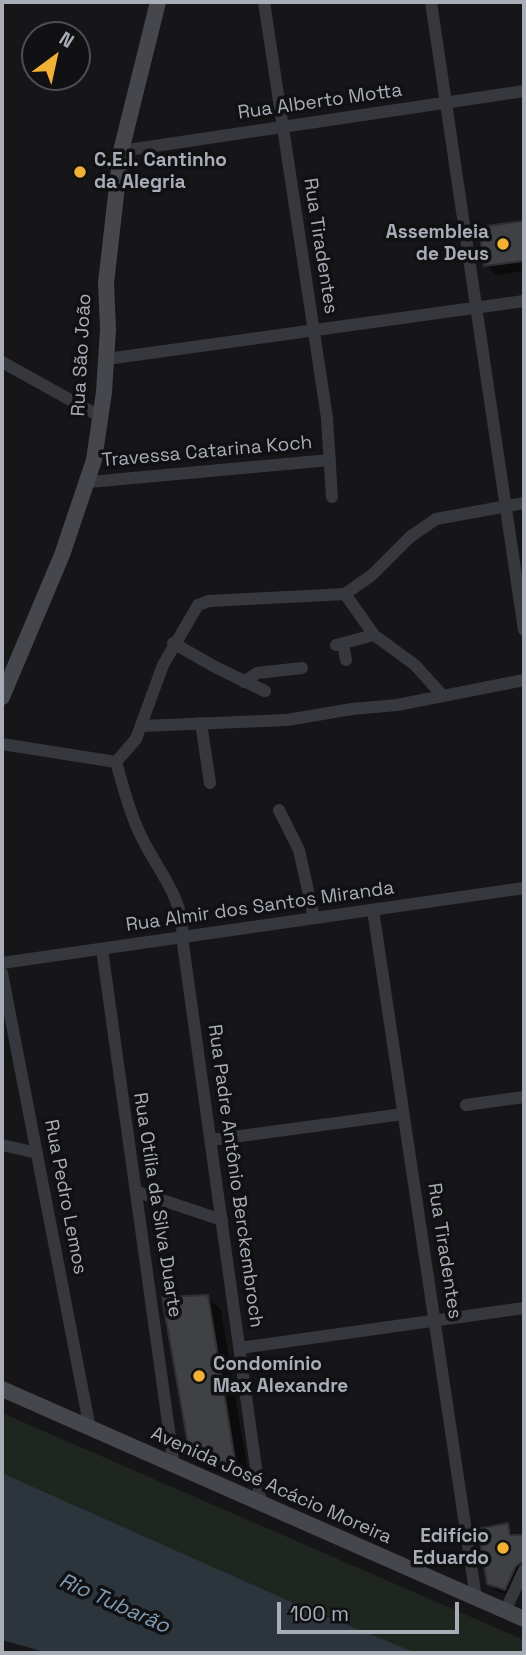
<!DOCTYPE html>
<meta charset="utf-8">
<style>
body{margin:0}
#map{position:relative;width:526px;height:1655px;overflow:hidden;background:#161618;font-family:"Space Grotesk",sans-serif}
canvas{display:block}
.frame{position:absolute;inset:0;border:4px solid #a8adb8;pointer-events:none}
.north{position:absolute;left:21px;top:21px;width:70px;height:70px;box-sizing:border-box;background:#111113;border:2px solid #4d4f55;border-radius:50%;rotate:33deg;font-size:19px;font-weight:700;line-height:28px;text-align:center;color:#a8adb8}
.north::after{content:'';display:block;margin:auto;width:24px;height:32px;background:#f2b134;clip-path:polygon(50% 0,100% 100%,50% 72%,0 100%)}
.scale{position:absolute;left:277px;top:1602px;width:182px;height:32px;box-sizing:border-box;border:4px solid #a8adb8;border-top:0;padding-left:9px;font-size:21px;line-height:24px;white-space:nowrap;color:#a8adb8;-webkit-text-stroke:5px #111113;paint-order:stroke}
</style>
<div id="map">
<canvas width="526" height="1655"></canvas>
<div class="frame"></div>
<div class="north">N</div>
<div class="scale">100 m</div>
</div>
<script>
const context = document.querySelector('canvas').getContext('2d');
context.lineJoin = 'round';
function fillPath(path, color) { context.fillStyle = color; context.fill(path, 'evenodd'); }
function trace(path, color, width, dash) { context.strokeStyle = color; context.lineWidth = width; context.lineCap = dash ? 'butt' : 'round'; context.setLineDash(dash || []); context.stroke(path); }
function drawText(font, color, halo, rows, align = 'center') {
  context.font = font + ' "Space Grotesk",sans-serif'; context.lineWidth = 7; context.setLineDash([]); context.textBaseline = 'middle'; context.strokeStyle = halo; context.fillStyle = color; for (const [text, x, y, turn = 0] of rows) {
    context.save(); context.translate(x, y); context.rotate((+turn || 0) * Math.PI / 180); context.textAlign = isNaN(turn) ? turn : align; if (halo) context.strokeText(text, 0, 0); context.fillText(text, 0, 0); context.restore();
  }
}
const green = new Path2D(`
 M2,1413L524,1640V1653H417L303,1607L2,1473Z`);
const water = new Path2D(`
 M2,1473L303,1607L417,1653H48L2,1640Z`);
const shadow = new Path2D(`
 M524,222V271L496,275L486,265L481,228Z
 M207,1296L221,1310L249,1478L206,1469L192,1455Z
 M507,1525L515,1537H524V1572L512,1596L496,1591L489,1583Z`);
const building = new Path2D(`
 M524,221V261L484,266L479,227Z
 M208,1295L236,1466L190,1456L162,1297Z
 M508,1523L510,1535H524V1561L516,1566L505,1590L487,1584L478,1529Z`);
const minor = new Path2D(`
 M264,2L327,418L332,497
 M431,2L524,630
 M121,151L524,91
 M107,359L524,301
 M2,362L101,417
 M89,482L330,460
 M345,594L374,635L415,665L443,696
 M173,643L217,668L265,691
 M343,644L346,660
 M336,645L374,635
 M244,682L257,673L302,668
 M201,723L210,783
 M142,726L287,720L352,709L397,705L524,680
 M2,744L116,762
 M279,810L299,850L314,918
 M373,910L476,1598
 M102,949L174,1466
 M2,963L524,888
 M2,973L90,1429
 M466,1105L524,1097
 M211,1140L403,1114
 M2,1145L37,1153
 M138,1192L222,1220
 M240,1348L524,1308
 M261,1504L182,937C186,900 155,867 140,834C129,811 123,786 116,762L136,739L163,665L198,605L209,601L345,594L372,575L410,537L436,519L524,503
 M505,1611L524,1570`);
const secondary = new Path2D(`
 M2,697L62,555L94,460L104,392L108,329L106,283L121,151L158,2
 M2,1389L524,1619`);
const markers = [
 [80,172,7,"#f2b134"],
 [503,244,7,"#f2b134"],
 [199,1376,7,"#f2b134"],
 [503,1548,7,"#f2b134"]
];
const streetNames = [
 ["Rua Alberto Motta",320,102,-8],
 ["Rua Tiradentes",320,246,81],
 ["Rua São João",82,355,-87],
 ["Travessa Catarina Koch",207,452,-5],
 ["Rua Almir dos Santos Miranda",260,907,-8],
 ["Rua Padre Antônio Berckembroch",235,1176,82],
 ["Rua Pedro Lemos",65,1197,79],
 ["Rua Otília da Silva Duarte",157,1205,81],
 ["Rua Tiradentes",444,1251,81],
 ["Avenida José Acácio Moreira",271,1486,24]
];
const poiNames = [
 ["C.E.I. Cantinho",94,161],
 ["da Alegria",94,183],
 ["Assembleia",489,233,"right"],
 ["de Deus",489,255,"right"],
 ["Condomínio",213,1365],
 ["Max Alexandre",213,1387],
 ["Edifício",489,1537,"right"],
 ["Eduardo",489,1559,"right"]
];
const waterNames = [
 ["Rio Tubarão",114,1604,24]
];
fillPath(green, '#1e261f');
fillPath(water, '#2c353c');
fillPath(shadow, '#0007');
fillPath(building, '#404145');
trace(building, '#303034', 2);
trace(minor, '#37383d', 12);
trace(secondary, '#45474d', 16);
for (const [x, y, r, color] of markers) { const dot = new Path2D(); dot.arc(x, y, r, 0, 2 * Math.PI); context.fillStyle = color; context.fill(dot); trace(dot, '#111113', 2.5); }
drawText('19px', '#a8adb8', '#111113', streetNames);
drawText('bold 19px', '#a8adb8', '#111113', poiNames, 'left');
drawText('italic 21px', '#7f9bb3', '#111113', waterNames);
</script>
